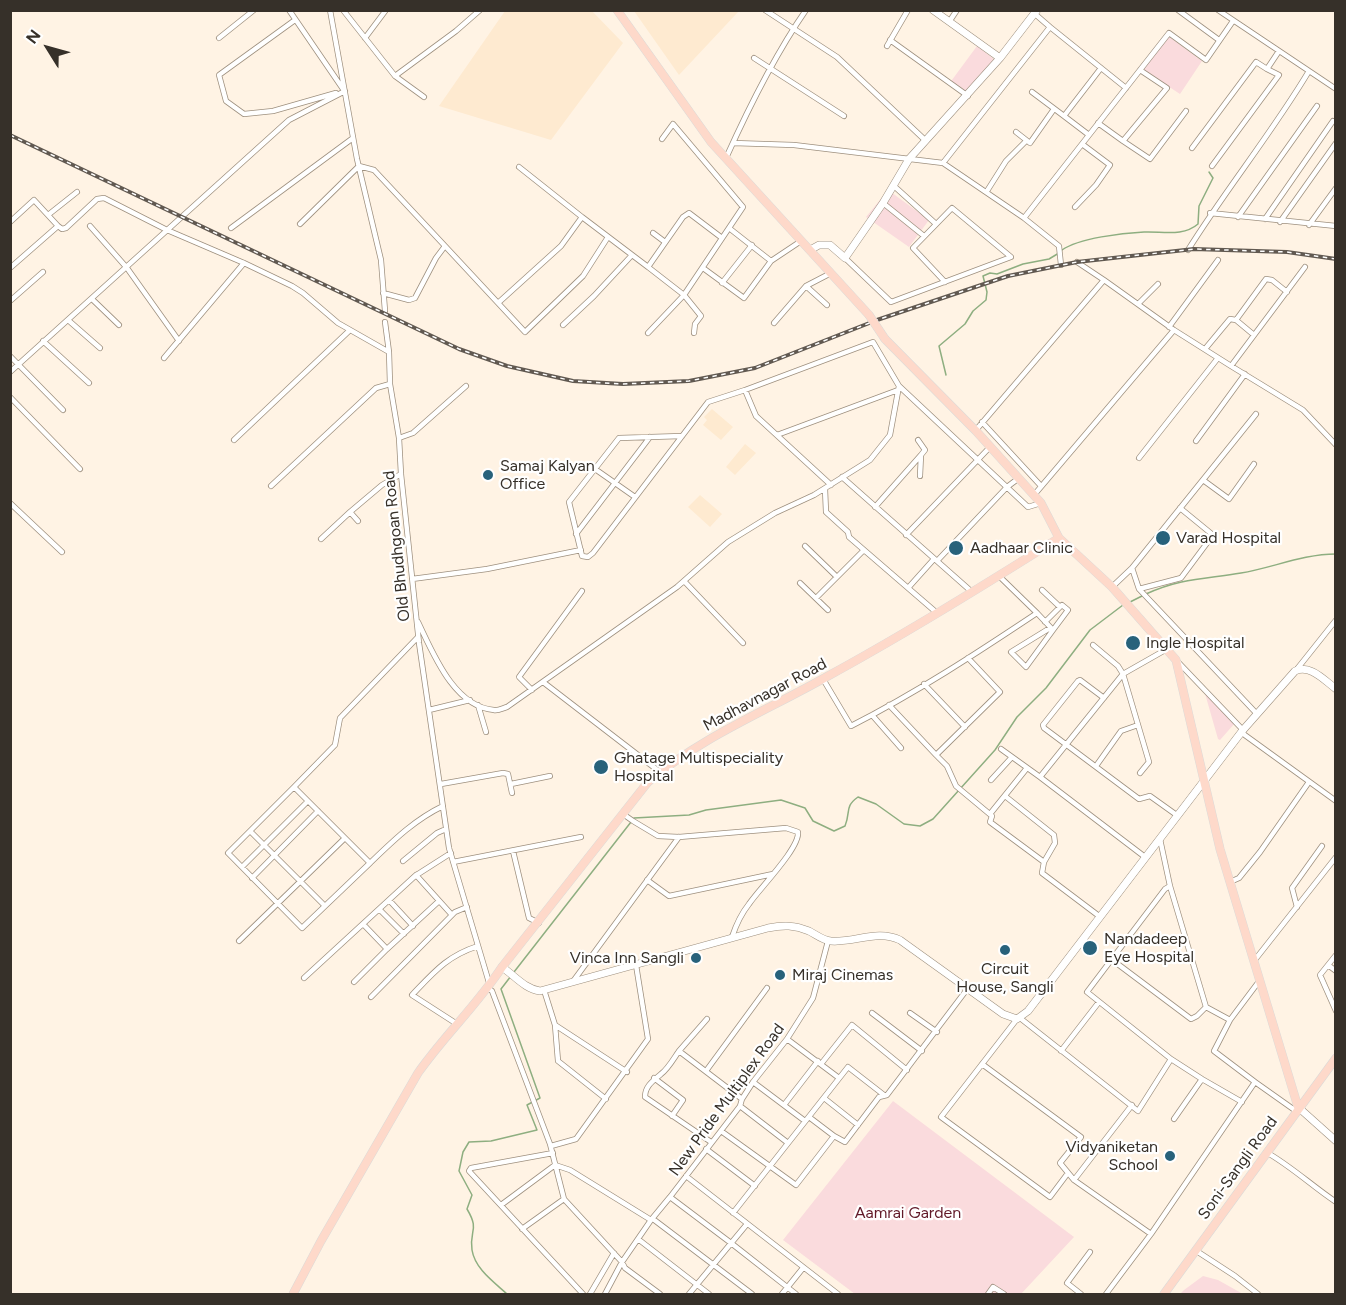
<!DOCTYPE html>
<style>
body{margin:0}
#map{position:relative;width:1346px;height:1305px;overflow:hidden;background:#fff3e4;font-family:Figtree,sans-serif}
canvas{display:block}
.frame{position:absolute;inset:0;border:12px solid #363029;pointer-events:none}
.north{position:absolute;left:18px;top:18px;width:60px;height:60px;-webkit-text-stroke:4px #fff;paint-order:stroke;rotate:307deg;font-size:16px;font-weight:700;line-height:24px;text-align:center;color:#363029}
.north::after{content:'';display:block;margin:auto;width:21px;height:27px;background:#363029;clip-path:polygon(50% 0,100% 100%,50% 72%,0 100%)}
</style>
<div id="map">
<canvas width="1346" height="1305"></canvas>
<div class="frame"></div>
<div class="north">N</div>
</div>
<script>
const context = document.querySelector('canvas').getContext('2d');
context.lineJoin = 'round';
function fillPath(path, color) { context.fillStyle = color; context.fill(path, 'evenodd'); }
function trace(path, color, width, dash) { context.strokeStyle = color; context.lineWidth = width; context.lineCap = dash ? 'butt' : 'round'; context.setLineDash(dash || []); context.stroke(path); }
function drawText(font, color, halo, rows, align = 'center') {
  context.font = font + ' Figtree,sans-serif'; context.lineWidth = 4.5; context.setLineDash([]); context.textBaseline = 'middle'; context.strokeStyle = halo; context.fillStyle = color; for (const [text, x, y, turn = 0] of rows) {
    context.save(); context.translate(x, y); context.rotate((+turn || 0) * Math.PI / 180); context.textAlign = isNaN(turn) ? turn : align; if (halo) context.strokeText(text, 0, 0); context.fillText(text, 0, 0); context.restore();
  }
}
const built = new Path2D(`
 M505,11H592L623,43L551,140L439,106Z
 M634,11H739L679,75Z
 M712,409L733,427L721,440L703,425L707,420L704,417Z
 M745,444L756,453L735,475L726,467Z
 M700,495L722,514L710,527L688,507Z`);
const green = new Path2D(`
 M1168,36L1202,61L1180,94L1142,69Z
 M977,46L994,59L966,96L949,84Z
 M888,190L929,220L909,247L866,217Z
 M1204,690L1235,723L1220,740L1218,739Z
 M893,1101L1074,1237L1021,1294H855L783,1240Z
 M1203,1276L1218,1280L1243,1294H1180L1184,1290Z`);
const stream = new Path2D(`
 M1062,250C1079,238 1123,233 1144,232C1162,231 1183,237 1198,224L1199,206L1213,178L1209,172
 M946,375L939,346L965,324L973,311L986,300L987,292L983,276L990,273L997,274L1023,264L1049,259L1059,253
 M1146,594C1181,578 1205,579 1241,573C1272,568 1303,554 1336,554
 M1130,602L1142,596
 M634,818L689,815L706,810L781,800L805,808L813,821L834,831L845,826C851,812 844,807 858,797L876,804L904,824L920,826L933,819L995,750L1017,717L1046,688L1090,630L1123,605
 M514,972L631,822
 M507,1294C494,1282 475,1269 472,1250C469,1229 480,1231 467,1209L472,1195L459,1171L463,1152L469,1142L491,1141L537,1130L527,1105L540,1098L501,989L511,976`);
const street = new Path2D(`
 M289,10L343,89
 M330,10L357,159L381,260L385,311
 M343,10L395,76L456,31L480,10
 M765,10L837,57L926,141
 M1178,10L1219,40
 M1218,10L1336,89
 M295,20L219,75L226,101L244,114L273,111L336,93
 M949,22L957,10
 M1050,27L1126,88
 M219,38L254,10
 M365,38L386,10
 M890,40L968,96
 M887,46L908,10
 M754,58L844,116
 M1140,70L1167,88L1123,141L1150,159L1186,111
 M395,76L424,97
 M1032,92L1064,116
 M1098,123L1123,141
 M1016,132L1030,143L1054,109
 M1089,135L1064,116L1101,68
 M662,139L673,124L743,207L684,295L701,316L695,324L694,333
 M733,143L794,145L943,163L1024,218
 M1192,148L1256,62L1267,69L1279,51
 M726,158C749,107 774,56 806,10
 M943,163L1050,27L1035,14
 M1212,166L1279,75L1267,69
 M519,167L582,217
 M894,186L936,224
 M987,191L1006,161L1026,141
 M883,203L924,236
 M1075,207L1096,185L1110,165L1082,144
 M1210,213L1336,226
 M48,215L77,192
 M1238,217L1317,106
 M1265,219L1333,121
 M10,222L34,200L58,226L62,229L66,228L97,199L104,198L167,230L244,263L292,286L303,293L338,323L389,352L390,384L399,438L401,474L419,643L449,848L490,986
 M1280,222L1336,143
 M300,224L359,166L374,170L445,246L436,258L415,298L409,300L383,293
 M1309,225L1336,188
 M90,226L127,268L179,341
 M231,228L353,138
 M729,228L771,261
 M653,233L665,242
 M445,246L525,332L583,276L608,237
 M1188,250C1226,189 1272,133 1309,71
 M845,258L891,302L1011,257L952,208L913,248L945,282
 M1077,262L1104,280
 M1061,265L1059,246L1024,218L1169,33L1206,60L1233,21
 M10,268L58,226
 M703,268L744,298L771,261L801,241
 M722,283L752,245
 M93,300L119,325
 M10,301L43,272
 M498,303L561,246L582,217L648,267
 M1138,304L1158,284
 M827,305L806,286L831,273
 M68,320L100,348
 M1236,320L1266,279L1272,280L1287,292
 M385,322L389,352
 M774,323L806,286
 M563,325L594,296L632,255
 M1169,327L1218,260
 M648,333L684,295L648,267L683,217L689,213L722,238
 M43,341L89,383
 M1205,349L1230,319L1236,320L1254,335
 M10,356L63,410
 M164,358L244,263
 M1231,366L1303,410L1336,445
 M10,372L289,120L345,91
 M745,390L756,416L831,485
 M10,397L80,469
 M982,422L1041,486
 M976,430L1104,280L1174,330L1231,366L1305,267
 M777,435L898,390
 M682,436L619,438L569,502L582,556L588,557L593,553L673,448L708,402L745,390L873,342L899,386L1028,507L1041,503
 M399,438L413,433L466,386
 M234,440L350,330
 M918,440L925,450L921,455
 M1196,441L1245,374
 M1139,458L1218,358
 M595,469L635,497
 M842,477L972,592
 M1203,480L1229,499L1254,464
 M271,486L376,388L390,384
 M825,489L826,512L848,532L849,537L937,613
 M1034,495L1174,330
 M10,503L62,552
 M875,507L921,455L920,476
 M358,521L350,512L382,485L401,474
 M576,534L650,437
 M906,535L990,447
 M321,539L350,512
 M805,546L837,577
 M937,561L1007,487L1019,478
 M1132,568L1139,589L1257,714
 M412,579L487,569L581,550
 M684,581L743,643
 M800,583L828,610
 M1112,587L1132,568L1256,414
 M908,588L934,559
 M1139,589L1181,578L1213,535L1180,508
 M1042,590L1060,607
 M816,598L864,550
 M1037,613L1053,630L1026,667L1011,652L1050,628
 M418,622C433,653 454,707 494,710C498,711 503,708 507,707L677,587L728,542L775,513L814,495L870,460L890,435L899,386
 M1045,622L1062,605L1068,610L1053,630
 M1093,645L1118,666L1123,674L1149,762L1140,773
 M1178,662L1243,730
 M1297,669L1336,620
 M823,679L851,726C916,693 977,653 1037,613L999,576
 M543,682L660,772
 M924,684L965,727
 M532,690L519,677L582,591
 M1104,698L1080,680L1078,681L1043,725L1044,728L1139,799L1150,796L1178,816
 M478,705L486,732
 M889,705L936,755L1000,692L968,658
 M429,710L470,700
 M872,715L901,748
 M1242,733L1336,801
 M1001,749L1040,777
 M936,755L947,766L956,786L992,816L990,822L1044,862L1042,873L1099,916
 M1096,766L1121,731L1138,725
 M991,780L1012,757
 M441,784L503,773L508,774L512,793
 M511,784L550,776
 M294,787L370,863L302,928L228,853Z
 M294,787L335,745L340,718L418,637
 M1005,796L1054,835L1055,843L1044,862
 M623,814L633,821L658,836L679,837L786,828L798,832C800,848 759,889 749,904C741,914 736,925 732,937
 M990,814L1027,768
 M250,831L325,906
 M1160,839L1170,886L1206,1007L1230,1020L1260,980
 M513,851L529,918L539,923
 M1145,857L1040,777L1123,674L1167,649
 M403,861L437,833L446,829
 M453,862L581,837
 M370,863C393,841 414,820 443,806
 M242,867L308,801
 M416,875L452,915
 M252,878L318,811
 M647,880L669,896L773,874
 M1230,882L1239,878L1260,852L1309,782
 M1170,886L1165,889L1087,992L1171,1059
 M389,900L413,926
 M1297,907L1292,888L1322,846
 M379,909L404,934
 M239,941L345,838
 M387,949L439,901
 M1336,955L1320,975L1336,1011
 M1111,959L1191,1019L1197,1016L1206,1007
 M1254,961L1336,857
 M1328,965L1336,971
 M304,978L415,876L451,853
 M574,980L679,837
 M354,982L387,949L363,924
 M488,988L492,991L550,1144L564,1199L622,1262L625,1268L660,1294
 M544,990L555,1025L627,1072
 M371,997L455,912L467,907
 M872,1013L922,1051
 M910,1013L937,1032
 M1020,1018L1138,1111L1171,1059L1202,1079L1174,1119
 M1017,1019L941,1117L1050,1197L1068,1173
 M457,1024L412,995C434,972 447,956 478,946
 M555,1025L558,1061L606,1099
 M787,1039L839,1078
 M679,1051L707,1019
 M1061,1051L1099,1002
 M821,1064L852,1025L907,1070
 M982,1064L1081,1137L1060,1163L1074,1180L1151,1234
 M706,1071L767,988
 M654,1078L683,1100L672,1116
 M1202,1079L1242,1102
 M753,1082L805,1121
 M1255,1082L1296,1111
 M824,1098L858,1125
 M784,1105L818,1061
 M740,1106L788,1143
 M721,1131L796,1185L834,1136L809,1117
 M834,1136L845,1142L879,1097L887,1095L968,988
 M711,1142L645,1097C645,1086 653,1081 661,1074C668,1069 674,1058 679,1051L742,1099
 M551,1146L576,1139L648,1039L636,965
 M706,1149L755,1186
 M1266,1152C1291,1166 1312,1186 1336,1202
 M553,1153L471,1168L469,1171L583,1294
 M686,1176L838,1294
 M1074,1180L1132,1105
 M670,1197L731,1243L796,1294
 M501,1205L555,1165L570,1170L651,1220
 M733,1213L848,1067L884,1095
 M653,1219L752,1294
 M522,1229L564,1199
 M638,1239L709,1294
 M1195,1250L1235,1276L1258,1294
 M590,1294L614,1253
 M605,1294L622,1262L651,1220L670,1197L740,1106L742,1099L753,1082L787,1039L813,998L828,941
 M689,1294L747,1224
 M782,1294L803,1268
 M988,1294L993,1287L1004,1294
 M1081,1294L1067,1283L1090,1252
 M1106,1294L1151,1234L1255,1082L1214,1051L1230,1020`);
const secondary = new Path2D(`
 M933,10L1000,58
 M810,250L819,245H830L845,258L883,203L909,159L1000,58L1037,10
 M502,967C515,976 525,989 540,991L768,928C783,925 795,925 809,931C817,935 822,940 831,941C855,943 877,929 900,940L1003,1014L1017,1019L1028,1011L1243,730L1295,671C1310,664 1324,680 1336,689
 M1298,1107L1336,1141`);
const primary = new Path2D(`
 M617,10L711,142L869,315
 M885,339L976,431L1041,503L1059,538L1112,587L1176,660L1220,849L1298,1107
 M293,1294L321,1241L418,1073C444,1036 477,1005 502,967L648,782C701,737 768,710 828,676C907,633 983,586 1059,538
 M1164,1294L1336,1058`);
const rail = new Path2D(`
 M10,135L459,349L507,366L573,381L623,384L689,381L755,368L877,320L1008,276L1077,262L1194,249L1287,252L1336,259`);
const primaryBridge = new Path2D(`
 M869,315L885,339`);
const markers = [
 [488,475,6,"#28627b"],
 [1163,538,8,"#28627b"],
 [956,548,8,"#28627b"],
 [1133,643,8,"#28627b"],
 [601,767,8,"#28627b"],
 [1090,948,8,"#28627b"],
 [1005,950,6,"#28627b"],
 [696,958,6,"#28627b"],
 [780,975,6,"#28627b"],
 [1170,1156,6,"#28627b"]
];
const poiNames = [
 ["Samaj Kalyan",500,466],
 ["Office",500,484],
 ["Varad Hospital",1176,538],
 ["Aadhaar Clinic",970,548],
 ["Ingle Hospital",1146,643],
 ["Ghatage Multispeciality",614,758],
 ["Hospital",614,776],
 ["Nandadeep",1104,939],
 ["Eye Hospital",1104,957],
 ["Vinca Inn Sangli",684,958,"right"],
 ["Circuit",1005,969,"center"],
 ["House, Sangli",1005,987,"center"],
 ["Miraj Cinemas",792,975],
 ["Vidyaniketan",1158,1147,"right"],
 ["School",1158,1165,"right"]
];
const streetNames = [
 ["Old Bhudhgoan Road",397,546,-96],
 ["Madhavnagar Road",765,695,-28],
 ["New Pride Multiplex Road",727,1100,-54],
 ["Soni-Sangli Road",1238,1168,-54]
];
const parkNames = [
 ["Aamrai Garden",908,1213]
];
fillPath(built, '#feead0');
fillPath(green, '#fadbdd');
trace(stream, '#8eae80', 1.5);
trace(street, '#9e907f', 6);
trace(secondary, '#9e907f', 8);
trace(primary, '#dbdad8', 9);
trace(street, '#fff', 4.5);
trace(secondary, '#fff', 7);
trace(primary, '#fed9ca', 8);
trace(rail, '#615951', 4);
trace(rail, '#fff', 1.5, [4.5]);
trace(primaryBridge, '#dbdad8', 9, []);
trace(primaryBridge, '#fed9ca', 8);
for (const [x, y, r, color] of markers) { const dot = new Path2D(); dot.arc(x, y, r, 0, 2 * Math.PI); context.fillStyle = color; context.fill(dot); trace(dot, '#fff', 2); }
drawText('16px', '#363029', '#fff', poiNames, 'left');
drawText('16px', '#363029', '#fff', streetNames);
drawText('16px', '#621a29', '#fff', parkNames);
</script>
